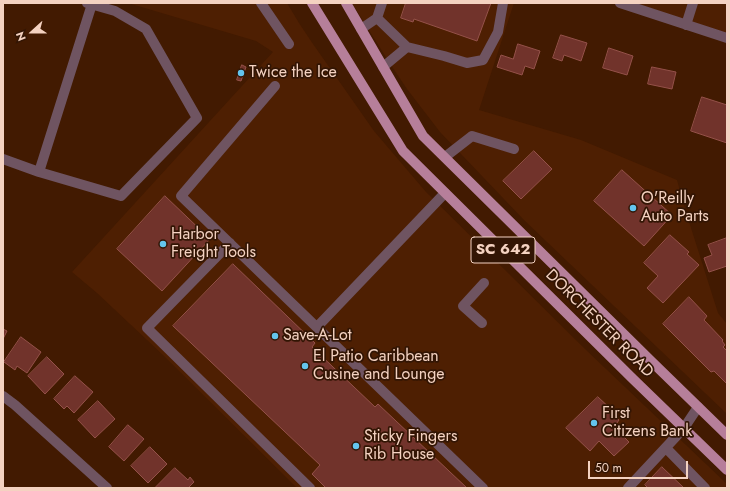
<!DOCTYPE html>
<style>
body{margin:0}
#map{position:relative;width:730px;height:491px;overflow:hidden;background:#421a01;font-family:Jost,sans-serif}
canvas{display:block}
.frame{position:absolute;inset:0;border:4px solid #f4d2c1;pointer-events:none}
.north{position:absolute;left:12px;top:12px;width:40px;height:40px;-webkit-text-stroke:3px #321504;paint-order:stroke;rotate:249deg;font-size:11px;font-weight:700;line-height:16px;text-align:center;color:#f4d2c1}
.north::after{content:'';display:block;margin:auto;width:14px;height:18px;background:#f4d2c1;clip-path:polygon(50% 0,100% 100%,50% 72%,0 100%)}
.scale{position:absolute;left:588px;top:461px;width:100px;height:18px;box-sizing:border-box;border:2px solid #f4d2c1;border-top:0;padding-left:5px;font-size:12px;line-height:14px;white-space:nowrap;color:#f4d2c1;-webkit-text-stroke:3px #321504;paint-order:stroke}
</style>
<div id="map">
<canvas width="730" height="491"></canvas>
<div class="frame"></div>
<div class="north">N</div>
<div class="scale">50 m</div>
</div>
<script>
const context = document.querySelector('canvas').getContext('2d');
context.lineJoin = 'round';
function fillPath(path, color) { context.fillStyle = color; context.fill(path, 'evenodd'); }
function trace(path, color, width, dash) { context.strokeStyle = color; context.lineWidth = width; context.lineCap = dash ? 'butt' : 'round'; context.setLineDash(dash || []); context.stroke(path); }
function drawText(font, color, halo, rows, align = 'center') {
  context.font = font + ' Jost,sans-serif'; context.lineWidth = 3.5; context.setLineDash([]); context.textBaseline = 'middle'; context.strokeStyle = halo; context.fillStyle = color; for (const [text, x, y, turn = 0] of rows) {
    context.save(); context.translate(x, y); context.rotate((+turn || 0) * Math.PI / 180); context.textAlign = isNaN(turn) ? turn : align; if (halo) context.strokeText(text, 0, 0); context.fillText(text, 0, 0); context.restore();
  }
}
const built = new Path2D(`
 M128,3H287L299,23L313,44L374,131L426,192L585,349L727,484V488H297L163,355L97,293L72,272L273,52L256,41Z
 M352,3H514L479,110L581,140L677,180L685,209L718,313L727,324V414L524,220L440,132L407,89L389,62Z
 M620,3H727V38Z`);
const building = new Path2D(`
 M406,3H491L477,41L414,19L413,22L401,18Z
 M561,35L587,43L581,61L564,55L562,61L553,58Z
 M518,44L540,51L534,69L525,66L522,75L497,67L501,55L513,59Z
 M609,48L633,56L627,75L603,68Z
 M242,65L246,67L241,81L237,80Z
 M652,67L676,72L672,89L648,84Z
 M702,97L727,105V143L691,131Z
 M534,151L552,169L521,199L503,181Z
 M622,170L672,215L644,246L594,201Z
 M165,196L210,239L162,291L117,249Z
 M670,235L689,252L687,254L699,265L663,303L647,288L658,276L644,263Z
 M727,238V266L709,272L704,258L712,255L708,245Z
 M233,264L315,343L312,347L375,407L378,404L467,488H326L312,474L320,465L173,326Z
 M689,297L707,316L704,320L723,340L722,341L725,345L723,347L727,351V384L714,371L711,372L663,324Z
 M3,329L7,331L3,339Z
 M21,337L41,352L27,373L17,366L15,370L4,362Z
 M47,357L64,374L45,394L28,376Z
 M75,376L93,392L74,413L67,406L64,409L54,399Z
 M598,397L613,411L611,413L619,420L614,427L629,442L614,456L599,441L590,451L566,428Z
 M98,401L115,419L95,438L78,420Z
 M128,425L144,439L124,461L109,447Z
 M150,447L167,464L148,483L131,466Z
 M662,467L684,488H648L645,485Z
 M175,468L188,480L190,477L194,482L188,488H155Z`);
const minor = new Path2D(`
 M261,3L289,44
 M620,3L727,38
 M377,18L407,47L444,56L467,63L483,60L498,32L503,3
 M686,25L693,3
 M361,29L377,18L382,3
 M383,67L407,47
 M275,86L181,196L483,488
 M445,157L472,136L514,149
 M3,159L39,172L121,196L197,118L146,29L115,11L87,3
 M39,172L92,4
 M230,243L147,328L310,488
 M482,323L463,306L484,283
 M317,327L445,193
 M3,396L15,405L107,488
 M666,448L705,488
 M628,488L684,428L698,407`);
const major = new Path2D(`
 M312,3L403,151L633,379L727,470
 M346,3L423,136L651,361L727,435`);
const markers = [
 [241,73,4,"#64c5ee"],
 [633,208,4,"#64c5ee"],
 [163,244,4,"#64c5ee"],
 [275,336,4,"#64c5ee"],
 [305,366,4,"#64c5ee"],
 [594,423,4,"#64c5ee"],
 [356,446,4,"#64c5ee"]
];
const shields = [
 [503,250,64]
];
const shieldNames = [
 ["SC 642",503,250]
];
const poiNames = [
 ["Twice the Ice",249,73],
 ["O'Reilly",641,199],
 ["Auto Parts",641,217],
 ["Harbor",171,235],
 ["Freight Tools",171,253],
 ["Save-A-Lot",283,336],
 ["El Patio Caribbean",313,357],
 ["Cusine and Lounge",313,375],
 ["First",602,414],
 ["Citizens Bank",602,432],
 ["Sticky Fingers",364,437],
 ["Rib House",364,455]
];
const streetNames = [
 ["DORCHESTER ROAD",599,324,45]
];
fillPath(built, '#4e1f02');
fillPath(building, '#71332b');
trace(building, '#945149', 1);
trace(minor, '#6f5461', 10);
trace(major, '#b67f9a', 10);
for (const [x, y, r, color] of markers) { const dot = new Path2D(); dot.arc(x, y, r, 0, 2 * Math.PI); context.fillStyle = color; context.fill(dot); trace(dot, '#321504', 1.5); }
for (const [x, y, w] of shields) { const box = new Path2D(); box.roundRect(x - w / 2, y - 13, w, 26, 3); context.fillStyle = '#321504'; context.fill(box); trace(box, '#f4d2c1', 1); }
drawText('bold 15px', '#f4d2c1', null, shieldNames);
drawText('16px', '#f4d2c1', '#321504', poiNames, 'left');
drawText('16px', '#f4d2c1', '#321504', streetNames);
</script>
